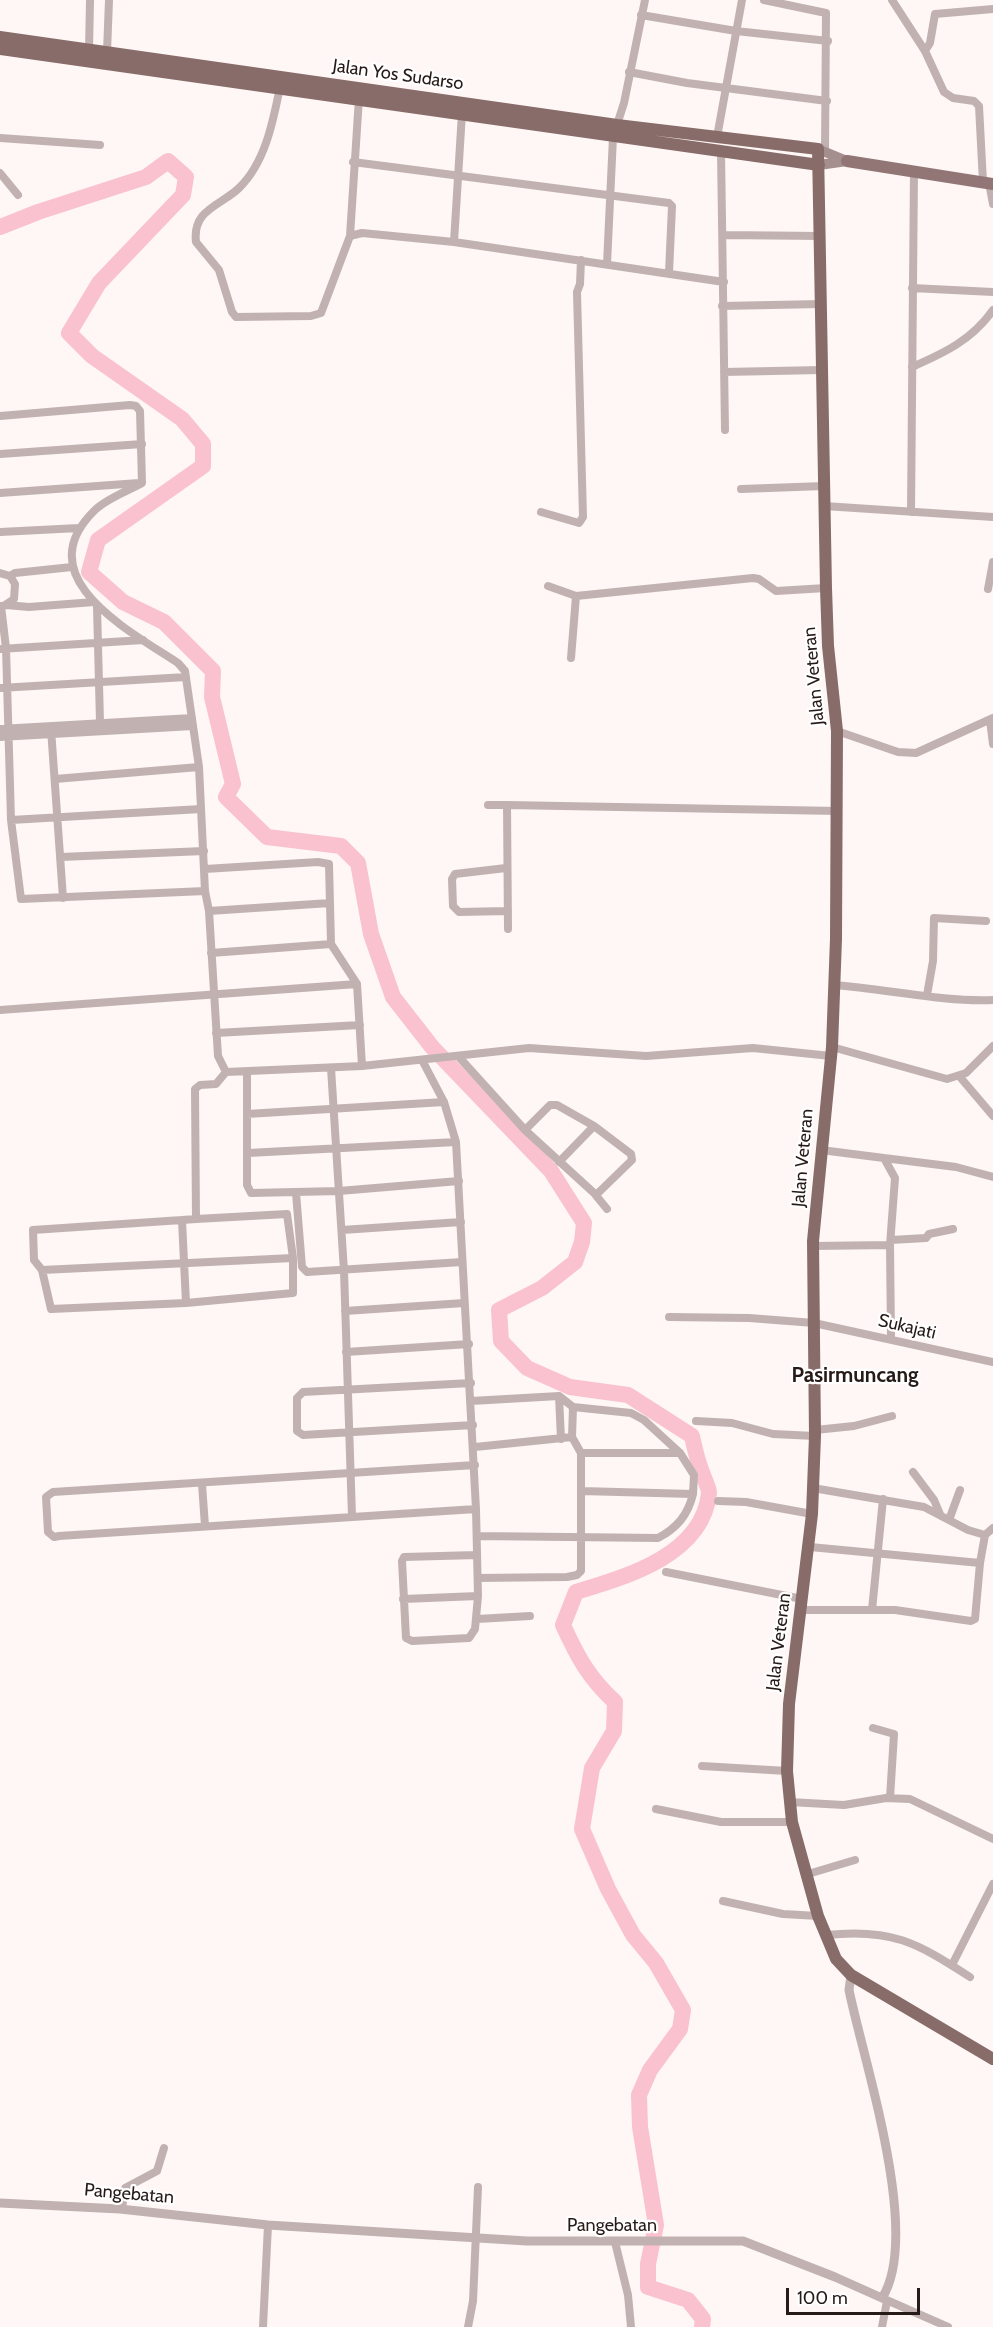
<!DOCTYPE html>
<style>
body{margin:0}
#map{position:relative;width:993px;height:2327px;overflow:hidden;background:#fef7f5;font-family:Cabin,sans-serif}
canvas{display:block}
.scale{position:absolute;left:786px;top:2288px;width:134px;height:27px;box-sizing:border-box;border:3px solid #261b17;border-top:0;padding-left:8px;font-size:18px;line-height:21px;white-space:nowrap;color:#261b17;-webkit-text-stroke:4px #fff;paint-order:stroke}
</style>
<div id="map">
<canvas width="993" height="2327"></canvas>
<div class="scale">100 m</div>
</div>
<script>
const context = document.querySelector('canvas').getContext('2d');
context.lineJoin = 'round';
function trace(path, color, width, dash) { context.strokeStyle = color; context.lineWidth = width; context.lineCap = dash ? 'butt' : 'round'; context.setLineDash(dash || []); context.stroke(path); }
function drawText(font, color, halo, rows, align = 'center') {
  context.font = font + ' Cabin,sans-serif'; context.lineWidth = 4.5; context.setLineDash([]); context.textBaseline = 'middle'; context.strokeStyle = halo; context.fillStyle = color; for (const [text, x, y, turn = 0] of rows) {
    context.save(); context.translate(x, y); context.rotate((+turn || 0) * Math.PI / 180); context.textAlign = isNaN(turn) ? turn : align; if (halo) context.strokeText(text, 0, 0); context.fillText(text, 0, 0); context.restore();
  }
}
const river = new Path2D(`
 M0,227L38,212L146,177L168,161L186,177L183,195L99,283L69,333L92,356L182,419L203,444V466L98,540L89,572L123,602L164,622L213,671L212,697L233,784L226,797L267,837L341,846L358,863L371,934L393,997L432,1047L551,1171L584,1223L582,1242L575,1262L542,1288L499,1310L501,1341L527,1368L570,1387L628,1395L692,1436C695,1451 699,1466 705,1480C707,1485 709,1489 709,1493C703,1555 626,1577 576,1592L563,1625C578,1658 589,1678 615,1702L614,1731L592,1768L582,1829L608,1889L633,1935L656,1963L683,2010L680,2029L650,2070L639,2095L640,2127L656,2225L648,2264V2287L688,2300L703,2319L702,2327`);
const minor = new Path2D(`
 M764,0L826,13L825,151
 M892,0L925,51L944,92L953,98L974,101L979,106L983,182
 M641,15L736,31L828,41
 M89,50L90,0
 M925,51L930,43L935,14L993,9
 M107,52L109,0
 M629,72L687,83L827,101
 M280,87C273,122 265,163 239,188C222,205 192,209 196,242L219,270L232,312L236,317L311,316L321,313L350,236L362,233L454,242L724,282
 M717,137L742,0
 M0,138L100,145
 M721,151L725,430
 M353,162L669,203L672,206L669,273
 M0,173L18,195
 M989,183L993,204
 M723,235L819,236
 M350,236L359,98
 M454,242L462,113
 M607,264L613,137L624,103L645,0
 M912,288L993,292
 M722,306L821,304
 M912,367C944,353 972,340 993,310
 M724,372L821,370
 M0,416L130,405L136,406L140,411L142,483C128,491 107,498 95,510C26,577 128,630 178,663L185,671L199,767L205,891L209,911L218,1056L226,1072L362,1066L529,1048L646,1056L753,1048L831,1056
 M0,454L142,444
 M741,489L824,486
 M0,493L139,483
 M824,506L993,517
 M541,512L579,523L583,517L577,292L580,284L581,260
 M911,512L914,172
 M0,532L79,528
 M0,573L10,576L15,584L14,599L5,605
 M10,576L15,573L72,567
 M548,586L576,596L753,578L759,579L776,591L826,588
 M988,589L993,562
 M6,605L29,607L94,602
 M1,606L6,648L11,820L21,899L205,891
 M97,607L100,722
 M0,649L143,640
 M571,658L576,596
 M0,688L186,677
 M990,720L993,744
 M0,729L192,718
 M51,729L63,898
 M837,731L898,752L916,753L993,718
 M0,737L193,726
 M55,779L199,767
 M488,805H507L508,929
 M507,805L838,811
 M11,820L201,809
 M61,857L204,851
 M506,868L455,874L452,879L453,906L459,912L508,911
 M205,869L318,862L329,864L331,944L357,984L362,1066
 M209,911L330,903
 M211,953L331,944
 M834,985C887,989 941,1002 993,1000
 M927,995L933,961L934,918L986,921
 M0,1010L357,984
 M216,1033L360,1025
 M832,1047L947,1079L966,1073L993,1046
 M458,1056L525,1130L594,1193L607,1209
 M422,1060L444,1102L456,1142L476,1509L59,1536L54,1537L48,1532L46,1497L53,1492L475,1465
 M331,1068L344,1271L352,1516
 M247,1073V1185L251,1193L339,1191L459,1181
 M960,1077L993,1116
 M247,1114L444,1102
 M525,1130L550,1105H557L594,1126L631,1154L632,1160L596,1195
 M821,1150L884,1158L895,1178L890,1245L891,1338
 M248,1153L456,1142
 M884,1158L956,1167L993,1177
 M559,1162L594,1126
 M296,1193L302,1267L307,1272L462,1262
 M182,1220L33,1230L34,1260L42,1270L51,1309L186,1303L293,1293V1258L287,1214L196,1219
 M342,1230L461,1222
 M891,1240L926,1238L929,1234L953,1229
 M813,1246L890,1245
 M42,1270L293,1258
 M186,1303L182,1220L196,1219L195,1089L200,1085L216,1084L226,1072
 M345,1311L464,1303
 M669,1317L749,1318L814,1323L993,1362
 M346,1352L469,1344
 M471,1383L303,1392L297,1398V1431L303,1435L473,1425
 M559,1396L561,1439
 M471,1401L559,1396L573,1407L631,1413L644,1420L680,1453L694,1475L693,1494L581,1491
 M696,1421L732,1423L773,1434L815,1436
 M815,1430L854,1426L892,1416
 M572,1437L573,1407
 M475,1447L572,1437L581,1453V1571L577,1575L567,1577L478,1578
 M581,1453H680
 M913,1472L934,1500L940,1514
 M202,1484L205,1526
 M813,1488L924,1507L968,1530L985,1535
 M718,1501L746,1502L812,1514
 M949,1520L960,1490
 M477,1536L658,1538C677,1528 688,1515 693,1494
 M477,1555L404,1557L402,1561L406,1638L412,1641L469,1638L475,1629L478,1596
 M980,1563L985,1535L993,1528
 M666,1572L802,1599
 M403,1599L478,1596L476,1509
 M801,1610H895L971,1621L975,1619L980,1563L810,1547
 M872,1610L883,1499
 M477,1619L530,1616
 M873,1728L894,1734L890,1798
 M702,1766L787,1771
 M789,1802L844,1805L886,1798L910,1799L993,1839
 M656,1809L721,1822H792
 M808,1874L855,1860
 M723,1901L783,1914L818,1916
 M826,1935C891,1928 916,1942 970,1977
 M952,1965L993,1884
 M122,2209L125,2188L157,2171L164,2148
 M615,2242L628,2295L631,2327
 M882,2298L948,2327
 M263,2327L268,2225
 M468,2327L473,2301L478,2187
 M882,2327L887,2301`);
const tertiary = new Path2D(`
 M0,2203L120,2209L268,2225L527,2241H743L835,2277L882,2298C922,2235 864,2063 849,1990L851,1975`);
const secondary = new Path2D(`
 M818,149L847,161
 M819,165L847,161`);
const primary = new Path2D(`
 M847,161L993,184`);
const trunk = new Path2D(`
 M0,37L617,125L818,149L826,588L828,646L837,731L836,939L832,1047L813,1241L815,1436L812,1514L789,1704L787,1771L792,1822L818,1916L836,1959L851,1975L993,2059
 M0,49L819,165`);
const streetNames = [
 ["Jalan Yos Sudarso",398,75,8],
 ["Jalan Veteran",814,676,-95],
 ["Jalan Veteran",803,1158,-85],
 ["Sukajati",907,1327,13],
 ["Jalan Veteran",779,1642,-83],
 ["Pangebatan",129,2194,5],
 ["Pangebatan",612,2226]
];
const quarterNames = [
 ["Pasirmuncang",855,1376]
];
trace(river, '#fac1cf', 16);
trace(minor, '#c1b2b1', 8);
trace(tertiary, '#c1b2b1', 9);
trace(secondary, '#a58f8e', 10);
trace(primary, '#917675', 12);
trace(trunk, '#886c6a', 12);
drawText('18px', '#261b17', '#fff', streetNames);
drawText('bold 21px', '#261b17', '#fff', quarterNames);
</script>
